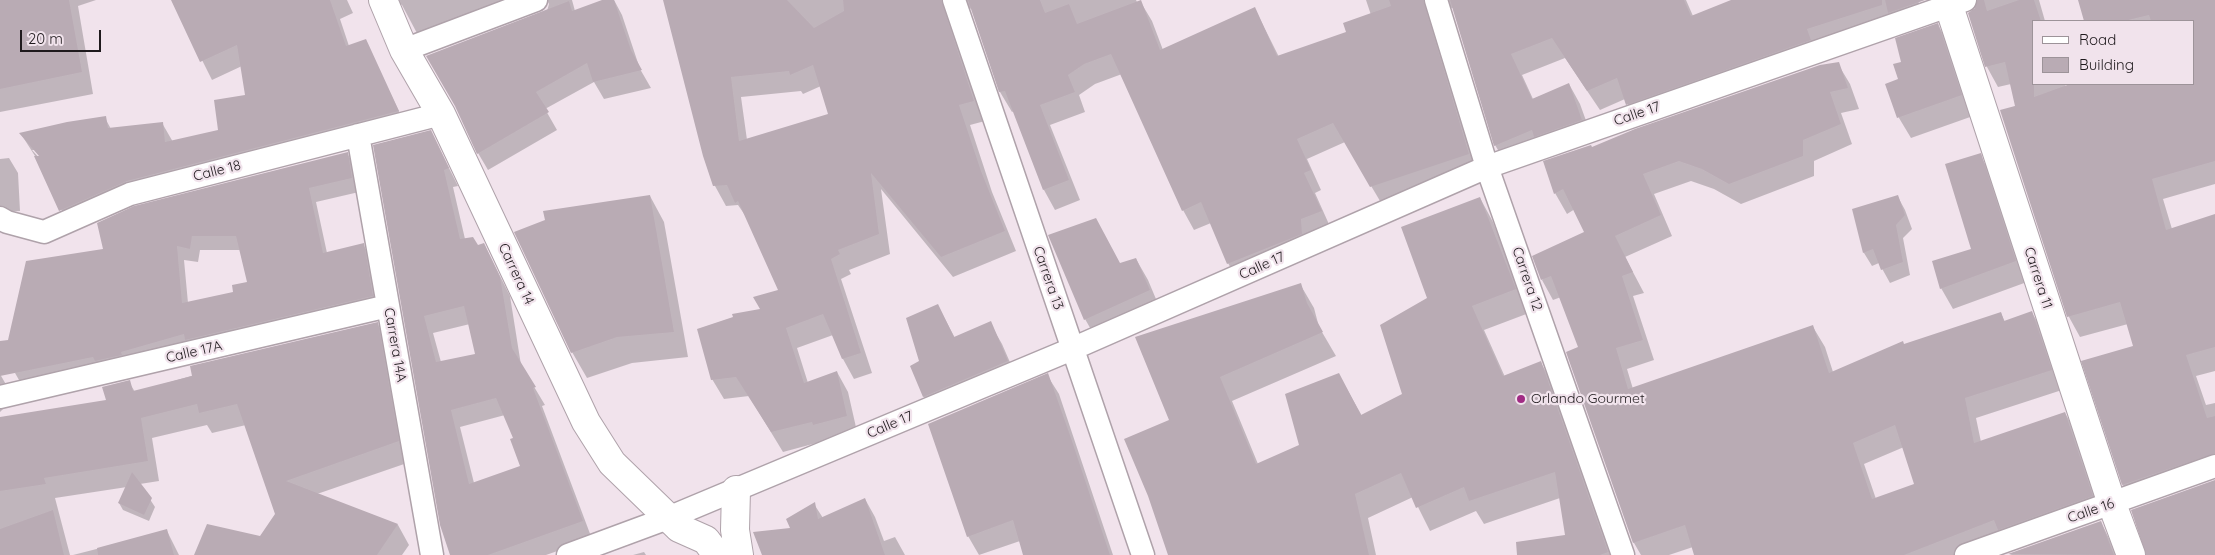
<!DOCTYPE html>
<style>
body{margin:0}
#map{position:relative;width:2215px;height:555px;overflow:hidden;background:#f1e3ec;font-family:Quicksand,sans-serif}
canvas{display:block}
.legend{position:absolute;left:2032px;top:20px;width:162px;height:65px;box-sizing:border-box;background:#f1e3ec;border:1px solid #9d9399;margin:0;padding:6px 9px;list-style:none;font-size:15px;color:#1f1a1d}
.legend li{display:flex;align-items:center;gap:10px;height:25px}
.legend b{width:25px;border:1px solid #9d9399}
.scale{position:absolute;left:20px;top:30px;width:81px;height:22px;box-sizing:border-box;border:2px solid #1f1a1d;border-top:0;padding-left:6px;font-size:15px;line-height:18px;white-space:nowrap;color:#1f1a1d;-webkit-text-stroke:4px #f1e3ec;paint-order:stroke}
</style>
<div id="map">
<canvas width="2215" height="555"></canvas>
<ul class="legend">
<li><b style="height:6px;background:#fff"></b>Road</li>
<li><b style="height:14px;background:#b9abb4"></b>Building</li>
</ul>
<div class="scale">20 m</div>
</div>
<script>
const context = document.querySelector('canvas').getContext('2d');
context.lineJoin = 'round';
function fillPath(path, color) { context.fillStyle = color; context.fill(path, 'evenodd'); }
function trace(path, color, width, dash) { context.strokeStyle = color; context.lineWidth = width; context.lineCap = dash ? 'butt' : 'round'; context.setLineDash(dash || []); context.stroke(path); }
function drawText(font, color, halo, rows, align = 'center') {
  context.font = font + ' Quicksand,sans-serif'; context.lineWidth = 4.5; context.setLineDash([]); context.textBaseline = 'middle'; context.strokeStyle = halo; context.fillStyle = color; for (const [text, x, y, turn = 0] of rows) {
    context.save(); context.translate(x, y); context.rotate((+turn || 0) * Math.PI / 180); context.textAlign = isNaN(turn) ? turn : align; if (halo) context.strokeText(text, 0, 0); context.fillText(text, 0, 0); context.restore();
  }
}
const shadow = new Path2D(`
 M0,0H96L78,6L93,94L0,112Z
 M182,0H347L353,13L340,19L349,46L380,72L408,130L138,200L71,229L35,156L21,134L105,118L111,129L162,123L173,142L220,131L246,96L242,66L212,80L174,4ZM32,150H36L44,160L42,161Z
 M391,0H535L419,37L402,5Z
 M547,0H572L575,11L605,0H614L622,15L640,69L651,88L604,99L594,82L545,109L557,130L488,170L478,153L547,11L549,4Z
 M665,0H1136L1137,2L1140,1L1152,21L1163,50L1255,9L1279,57L1348,33L1371,15L1366,0H1686L1693,16L1734,0H1918L1925,24L1639,124L1625,99L1600,110L1565,58L1522,75L1533,99L1569,84L1580,104L1593,140L1507,165L1495,145L1453,8L1443,7L1480,174L1383,206L1345,142L1307,159L1321,190L1315,193L1332,231L1239,283L1228,263L1211,223L1194,230L1183,210L1122,74L1095,84L1079,95L1085,112L1050,125L1080,200L1055,210L1044,190L1014,111L1012,112L1000,92L972,9L962,7L985,121L970,125L992,192L1016,251L953,277L881,189L890,254L849,270L851,274L841,279L872,373L854,379L843,359L833,335L797,348L808,383L837,372L848,392L858,436L824,441L783,452L749,396L724,399L712,379L734,317L762,310L780,291L749,221L738,205L726,206L715,186ZM821,86L830,115L747,140L741,97L801,91L803,94Z
 M1969,0H2039L2045,21H2034V84H2065L2097,188L2128,179L2102,84H2194V43L2215,36V184L2163,199L2172,229L2215,215V371L2196,376L2206,405L2215,403V477L2135,505L2123,485L2083,361L2134,347L2128,324L2080,337L2069,317L2001,111L2016,106L2011,84L1998,87L1987,67L1979,8H1974Z
 M2080,0H2215V24L2194,30V21H2085Z
 M1938,25L1950,46L1973,116L1911,138L1899,118L1886,85L1899,80Z
 M1838,64L1850,84L1859,109L1841,113L1852,144L1814,161V176L1741,204L1714,189L1691,181L1654,194L1672,236L1625,257L1644,293L1633,296L1654,360L1627,369L1633,389L1813,327L1825,347L1833,372L1904,345L2001,313L2005,322L2032,313L2044,333L2062,390L1976,418L1981,442L2065,413L2077,434L2104,516L1996,555H1695L1693,547L1669,555H1641L1634,543L1567,353L1579,348L1561,297L1553,300L1542,280L1586,233L1575,209L1567,214L1555,193L1592,148ZM1904,447L1916,484L1876,499L1864,464Z
 M431,132L458,186L453,187L465,239L478,247L484,244L510,296L521,365L545,405L542,406L592,539L546,555H451L375,146ZM470,324L477,355L441,362L433,333ZM505,415L514,439L522,466L474,483L460,427Z
 M347,153L355,167L359,192L316,202L327,253L363,244L371,259L380,310L23,387L15,373L104,250ZM200,250H240L248,283L235,293L188,303L184,260L198,262Z
 M1980,155L1992,176L2027,282L1953,309L1941,288L1973,250Z
 M9,158L18,173L20,211L0,212V159Z
 M650,196L664,222L688,357L632,363L587,378L572,352Z
 M1898,197L1905,210L1912,229L1903,238L1910,275L1890,283L1879,263L1872,266L1864,253L1854,210Z
 M1480,198L1493,222L1529,313L1484,330L1505,377L1541,363L1554,386L1613,555H1528L1566,536L1560,498L1484,524L1476,511L1430,531L1413,497L1368,518L1376,555H1172L1171,421L1300,284L1314,308L1319,327L1336,356L1232,401L1258,464L1300,446L1339,375L1362,416L1404,395L1429,298Z
 M1136,259L1148,280L1161,311L1097,340L1085,319L1120,264Z
 M938,306L955,338L990,323L1002,344L1019,383L936,417L924,397L911,366L921,362Z
 M377,323L389,344L410,462L317,494L398,525L409,545L402,555H196L261,537L276,514L246,425L212,433L207,425L152,438L159,481L140,484L155,507L149,521L123,510L119,503L127,487L55,498L70,555H0V418L108,401L129,382L135,392Z
 M0,374L8,388L7,405L0,412Z
 M1047,375L1059,394L1113,555H1024L1020,541L979,555L968,536Z
 M865,499L875,517L884,541L895,537L905,555H764L792,529L814,504L823,518Z
 M2101,522L2117,555H2009Z
 M167,531L179,555H73Z
 M644,552L646,555H633Z`);
const building = new Path2D(`
 M0,0H69L82,72L0,89Z
 M171,0H330L346,46L366,39L399,111L127,181L59,211L34,156H39L19,133L67,122L106,116L108,128L163,122L165,142L218,130L214,100L245,95L237,45L200,62Z
 M602,0H614L631,50L642,70L593,82L587,63L536,92L549,112L477,154L455,106L426,56L569,1L572,11Z
 M663,0H787L814,28L844,11L843,0H941L974,101L959,105L981,171L1005,231L941,257L871,173L879,234L838,250L840,254L831,259L861,353L842,359L823,314L786,328L804,383L837,371L847,416L813,425L812,422L771,432L736,377L711,380L697,329L733,317L732,314L760,309L753,297L778,290L738,201L735,203L727,185L713,186L703,156ZM813,65L828,114L739,141L731,77L789,71L790,75Z
 M968,0H1040L1045,13L1069,4L1077,24L1141,0L1160,50L1255,7L1277,56L1346,32L1343,23L1391,6L1389,0H1423L1469,154L1370,187L1333,123L1297,139L1311,170L1304,173L1322,211L1301,219L1302,234L1227,264L1201,202L1182,211L1111,54L1084,64L1068,75L1075,92L1040,105L1069,180L1043,190L1005,91L999,92Z
 M1450,0H1684L1691,16L1731,0H1882V5L1807,29L1811,40L1626,105L1617,78L1587,91L1552,38L1511,54L1532,99L1569,83L1582,120L1534,137L1532,130L1494,146Z
 M1885,0H1925L1888,13Z
 M1978,0H1984L1987,11L2019,0H2034L2041,21H2034V97L2070,84H2194V21H2151L2149,15L2124,21H2084L2078,0H2215V161L2152,179L2166,230L2215,214V347L2186,355L2207,418L2215,416V453L2122,485L2081,361L2133,346L2120,302L2067,317L2000,110L2015,106L2005,62L1985,67L1968,13L1975,8Z
 M1938,23L1962,95L1897,118L1885,84L1898,79L1893,64L1901,62L1895,38Z
 M1839,62L1848,88L1830,92L1841,124L1803,140V156L1729,184L1702,169L1679,161L1643,174L1661,215L1615,236L1633,272L1622,276L1643,340L1616,348L1628,389L1813,325L1829,373L1903,341L1904,344L2001,312L2004,321L2032,311L2052,370L1965,398L1974,443L2065,412L2093,496L1998,530L1994,520L1904,555H1694L1685,525L1633,543L1566,352L1578,347L1551,276L1541,280L1532,256L1584,232L1563,189L1554,194L1543,161L1591,145L1592,147L1635,129L1820,65ZM1895,425L1914,484L1872,499L1853,443Z
 M431,130L449,168L444,170L460,239L473,237L478,245L484,243L500,277L512,348L536,387L533,388L583,521L488,555H450L440,525L373,145ZM464,306L475,354L436,362L424,316ZM496,398L513,438L510,439L520,466L469,484L451,410Z
 M348,152L352,178L309,188L323,253L364,243L373,296L185,340L184,334L121,352L122,355L95,361L93,357L0,376V341L8,340L26,261L103,249L97,223L134,206ZM192,236H236L247,282L232,285L233,292L182,303L177,246L190,249Z
 M1981,153L2016,261L1940,289L1932,261L1971,249L1945,164Z
 M650,195L674,332L617,337L571,353L514,232L545,220L543,211Z
 M1898,195L1905,215L1896,225L1903,262L1881,270L1873,249L1863,253L1852,209Z
 M1480,197L1516,289L1472,306L1503,376L1541,361L1608,552L1600,555H1517L1516,542L1565,535L1555,472L1469,501L1464,487L1416,508L1401,473L1355,494L1369,555H1168L1148,496L1124,439L1169,420L1135,337L1301,283L1307,303L1323,332L1220,377L1256,464L1299,445L1285,394L1339,373L1361,415L1402,394L1380,325L1427,298L1401,227Z
 M1096,218L1120,263L1136,258L1150,290L1084,320L1048,235Z
 M938,304L954,337L991,321L1008,361L923,397L910,366L919,361L906,318Z
 M378,322L399,441L286,481L398,524L377,555H194L207,524L260,536L275,514L237,404L199,413L197,404L141,418L148,461L44,478L46,484L0,491V417L106,400L102,387L130,380L133,391L192,376L190,366Z
 M1048,373L1072,441L1110,555H1023L1013,520L967,537L928,424Z
 M132,472L152,498L144,515L118,503Z
 M2215,480V555H2146L2131,510Z
 M865,498L885,555H762L753,532L790,528L786,519L815,502L818,519Z
 M53,510L64,555H0V529Z
 M2101,521L2114,555L2008,554Z
 M167,529L174,555H98L97,548Z`);
const minor = new Path2D(`
 M954,0L1143,555
 M1436,0L1487,167L1623,555
 M404,50L536,0
 M358,135L432,555
 M0,218L7,222L44,232L130,194L441,114
 M0,397L388,306
 M568,555L668,518L1072,349L1487,167L1965,0
 M1966,555L2215,466`);
const tertiary = new Path2D(`
 M383,0L404,50L441,114L586,422L612,463L679,528L706,540L717,555
 M736,490L735,530L739,555`);
const secondary = new Path2D(`
 M1947,0L2112,504L2131,555`);
const markers = [
 [1521,399,5,"#a12b84"]
];
const streetNames = [
 ["Calle 17",1637,114,-19],
 ["Calle 18",217,171,-14],
 ["Calle 17",1262,266,-24],
 ["Carrera 14",516,274,65],
 ["Carrera 13",1048,278,71],
 ["Carrera 11",2038,278,72],
 ["Carrera 12",1527,279,71],
 ["Carrera 14A",395,345,80],
 ["Calle 17A",194,352,-13],
 ["Calle 17",890,425,-23],
 ["Calle 16",2091,511,-19]
];
const poiNames = [
 ["Orlando Gourmet",1531,399]
];
fillPath(shadow, '#0003');
fillPath(building, '#b9abb4');
trace(minor, '#afa2aa', 25);
trace(tertiary, '#afa2aa', 30);
trace(secondary, '#afa2aa', 30);
trace(minor, '#fff', 22);
trace(tertiary, '#fff', 28);
trace(secondary, '#fff', 28);
for (const [x, y, r, color] of markers) { const dot = new Path2D(); dot.arc(x, y, r, 0, 2 * Math.PI); context.fillStyle = color; context.fill(dot); trace(dot, '#f1e3ec', 2); }
drawText('14px', '#1f1a1d', '#f1e3ec', streetNames);
drawText('14px', '#1f1a1d', '#f1e3ec', poiNames, 'left');
</script>
